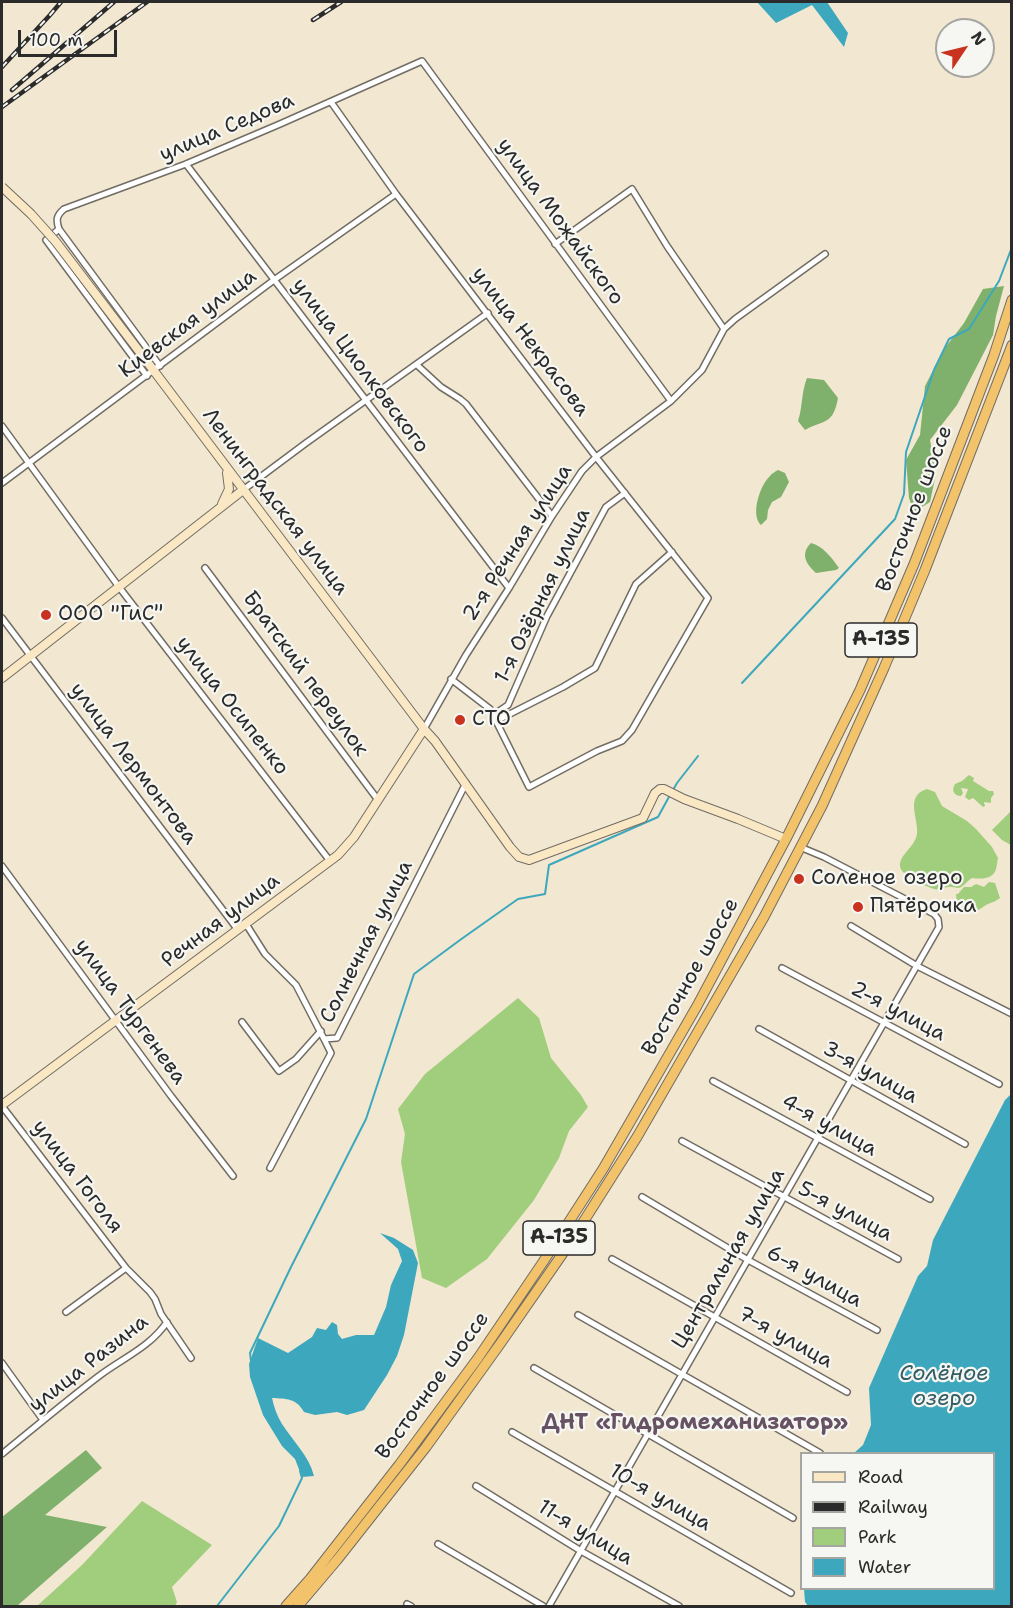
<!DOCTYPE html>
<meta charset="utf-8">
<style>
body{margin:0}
#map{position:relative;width:1013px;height:1608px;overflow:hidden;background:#f2e7d1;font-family:"Shantell Sans",sans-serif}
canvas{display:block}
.frame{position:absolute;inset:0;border:3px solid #2b2b2b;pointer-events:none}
.legend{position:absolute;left:800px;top:1452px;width:195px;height:138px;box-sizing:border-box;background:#f6f6f2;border:2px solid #a5a5a2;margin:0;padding:8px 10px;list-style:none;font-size:18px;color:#2b2b2b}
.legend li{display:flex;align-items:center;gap:12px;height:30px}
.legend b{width:30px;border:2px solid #a5a5a2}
.north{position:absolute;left:935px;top:18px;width:60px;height:60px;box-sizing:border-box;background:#f6f6f2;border:2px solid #a5a5a2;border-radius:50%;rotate:55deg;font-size:16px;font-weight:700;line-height:24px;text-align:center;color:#2b2b2b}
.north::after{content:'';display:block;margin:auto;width:21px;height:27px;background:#c8321e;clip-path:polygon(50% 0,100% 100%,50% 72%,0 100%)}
.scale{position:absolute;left:18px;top:30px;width:99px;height:27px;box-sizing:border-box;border:3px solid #2b2b2b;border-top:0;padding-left:8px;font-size:18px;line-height:21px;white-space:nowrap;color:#2b2b2b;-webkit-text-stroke:4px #f6f6f2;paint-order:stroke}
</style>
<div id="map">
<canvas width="1013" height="1608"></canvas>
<div class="frame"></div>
<ul class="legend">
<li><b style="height:8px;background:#fae7c3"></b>Road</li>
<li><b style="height:8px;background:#2b2b2b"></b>Railway</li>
<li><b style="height:16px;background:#a1ce7c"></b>Park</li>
<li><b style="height:16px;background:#3da8bd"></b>Water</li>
</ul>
<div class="north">N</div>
<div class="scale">100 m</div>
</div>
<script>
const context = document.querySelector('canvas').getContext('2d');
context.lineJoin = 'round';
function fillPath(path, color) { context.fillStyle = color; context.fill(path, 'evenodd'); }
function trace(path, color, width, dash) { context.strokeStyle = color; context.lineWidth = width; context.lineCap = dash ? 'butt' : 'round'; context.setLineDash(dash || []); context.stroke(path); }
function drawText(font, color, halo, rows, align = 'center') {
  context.font = font + ' "Shantell Sans",sans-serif'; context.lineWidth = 4.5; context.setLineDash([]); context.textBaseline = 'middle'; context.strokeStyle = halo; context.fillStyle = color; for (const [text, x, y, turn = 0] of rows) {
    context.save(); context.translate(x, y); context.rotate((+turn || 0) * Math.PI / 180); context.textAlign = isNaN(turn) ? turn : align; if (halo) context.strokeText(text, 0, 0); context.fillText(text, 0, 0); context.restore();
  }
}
const green = new Path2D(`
 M969,775L974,778L973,781L989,791H993L994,794L991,798V803L984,802L985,806L983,807L973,798L969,800L965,797L968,789L961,788L963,793L961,796C954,796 951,790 955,784L962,781Z
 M927,789L935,792L942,806L967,821L976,829L992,847L998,858C997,862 997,866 996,869C993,880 980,879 972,878C968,880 965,885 961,887C957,889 956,887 952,887C945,886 940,891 934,889C925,886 900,875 900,866C899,855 915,847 917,834C919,819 904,796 927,789Z
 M1011,811V845L1002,840L992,830Z
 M989,882L995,883L1000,898C995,902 992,902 986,905C975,912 971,917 961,904H957L956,894H958L964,887H971L976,884L984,887Z
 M518,998L539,1018L551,1058L581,1095L588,1107L569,1131L559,1158L534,1200L487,1259L446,1288L422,1278L401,1162L405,1134L398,1109L425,1074Z
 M142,1501L212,1545L172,1587L177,1602L175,1606H37L82,1565Z`);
const forest = new Path2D(`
 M1004,286L996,316L993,335L957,405L930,440L936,474L930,502L914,512L909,498L906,460L920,435L925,386L944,349L964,323L983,289Z
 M807,378L824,380L838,398C833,425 825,419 805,430L798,421C803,406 801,393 807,378Z
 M778,470L785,473L789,482L781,497L772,502L768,510L767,519L761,525C750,515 760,485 770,476C772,473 775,472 778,470Z
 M811,543C823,546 832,558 839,568L836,570L816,573C806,564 800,554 811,543Z
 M86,1450L102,1468L45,1515L107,1527L17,1606H2V1517Z`);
const water = new Path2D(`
 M757,2H827L848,33L844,47L812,5L776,23Z
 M1011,1094V1606H808L805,1602L804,1589L994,1588V1454L854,1453L863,1445L871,1425L869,1388L918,1276L927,1266L933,1240L1005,1100Z
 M380,1233L394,1238L413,1250L418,1263L404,1335L397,1356L387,1375L364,1410L347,1415L337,1412L315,1415L304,1412C296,1398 287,1399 272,1398C274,1407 277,1416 282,1424C293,1441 309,1456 314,1476L302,1477L295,1459L282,1446L263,1415L250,1377L249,1364L258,1338L288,1353L312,1337L317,1328L326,1330L332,1322L337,1325L338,1334L342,1339L356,1335H374L386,1307L391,1285L402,1261L398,1249Z`);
const stream = new Path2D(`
 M742,683L895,519L904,494L906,452L934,370L949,339L969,329L999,281L1012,247
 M673,790L677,783L698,756
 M251,1361L250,1353L291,1267L366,1119L414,974L460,940L518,899L545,894L549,865L658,817L670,795
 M217,1606L279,1526L302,1478L300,1471`);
const street = new Path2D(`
 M331,102L396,194L596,457L708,598L632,730L622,741L597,751L529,787L490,709L451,679
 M186,164L509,588
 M59,229C56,220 56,216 64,209L186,164L280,124L422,61L671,401
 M555,244L632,189L667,246L724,329
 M417,365L441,387L460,399L466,404L552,516
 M147,376L46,240L59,229L160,366
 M2,426L119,587L330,861
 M2,483L274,280L396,194
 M243,490L306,443L488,313
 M205,568L378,800
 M2,618L238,930
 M493,715L508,705L547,616L606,507L625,493
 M496,721L563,687L595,668L636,584L672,552
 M424,729L466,655L509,588L552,516L582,471L596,457L671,401L702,370L724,329L735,319L825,254
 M2,866L171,1096L233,1176
 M246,924L265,954L296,985L324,1039
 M851,926L917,966L1012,1014
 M782,968L999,1084
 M242,1022L279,1071L296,1059L321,1031
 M759,1029L965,1144
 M713,1081L930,1199
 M2,1106L126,1268L150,1292L155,1299L161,1314L191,1358
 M682,1141L898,1259
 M270,1168L331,1053L324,1039L337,1038L466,783
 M642,1197L748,1260L877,1330
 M612,1259L847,1392
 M66,1312L126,1268
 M578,1315L820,1453
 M2,1363L43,1420
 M534,1368L793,1518
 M512,1432L791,1593
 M2,1454C34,1428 66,1401 99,1376C123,1358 150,1347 167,1322
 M476,1486L581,1551L679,1606
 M438,1544L543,1606
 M407,1604L411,1606
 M549,1606L939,927L938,919L934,914L824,857L800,847`);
const secondary = new Path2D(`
 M145,359L424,729L435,741L510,847L519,857L529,860L643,818L655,793L660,789H664L684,799L738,819L786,839
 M222,504L229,489L227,473
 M2,678L243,490
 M2,1105L338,855L354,837L424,729`);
const highway = new Path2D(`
 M286,1606L310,1579L399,1465L478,1358L543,1262L603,1169L697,1006L786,839L860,690L914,564L994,355L1012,300
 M298,1606L337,1560L426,1447L500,1344L570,1243L637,1137L764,917L822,806L884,668L925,570L1012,345`);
const rail = new Path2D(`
 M313,20L341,2
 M2,67L50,15L61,2
 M12,90L114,2
 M2,107L147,2`);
const secondaryBridge = new Path2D(`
 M2,187L31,214L56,242L145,359`);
const markers = [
 [46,615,6,"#c8321e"],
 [460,720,6,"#c8321e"],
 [799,879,6,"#c8321e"],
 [858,907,6,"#c8321e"]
];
const shields = [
 [881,640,72],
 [559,1238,72]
];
const shieldNames = [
 ["А-135",881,640],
 ["А-135",559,1238]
];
const streetNames = [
 ["улица Седова",227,128,-23],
 ["улица Можайского",560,222,54],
 ["Киевская улица",188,324,-37],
 ["улица Некрасова",530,342,53],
 ["улица Циолковского",360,366,53],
 ["Ленинградская улица",275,502,53],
 ["Восточное шоссе",915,509,-69],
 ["2-я Речная улица",518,543,-57],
 ["1-я Озёрная улица",543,596,-64],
 ["Братский переулок",305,674,54],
 ["улица Осипенко",232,706,52],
 ["улица Лермонтова",133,764,53],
 ["Речная улица",221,921,-37],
 ["Солнечная улица",367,942,-63],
 ["Восточное шоссе",691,977,-61],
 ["улица Тургенева",130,1012,54],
 ["2-я улица",898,1012,28],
 ["3-я улица",870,1073,29],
 ["4-я улица",829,1126,29],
 ["улица Гоголя",77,1177,53],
 ["5-я улица",845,1212,28],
 ["Центральная улица",729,1259,-60],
 ["6-я улица",814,1277,29],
 ["7-я улица",785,1338,29],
 ["улица Разина",89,1364,-38],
 ["Восточное шоссе",433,1386,-54],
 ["10-я улица",660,1498,30],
 ["11-я улица",585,1533,31]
];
const poiNames = [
 ["ООО \"ГиС\"",58,615],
 ["СТО",472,720],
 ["Соленое озеро",811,879],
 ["Пятёрочка",870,907]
];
const waterNames = [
 ["Солёное",944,1374],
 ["озеро",944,1399]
];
const neighbourhoodNames = [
 ["ДНТ «Гидромеханизатор»",695,1423]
];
fillPath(green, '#a1ce7c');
fillPath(forest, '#80b16c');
fillPath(water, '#3da8bd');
trace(stream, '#3da8bd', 2);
trace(street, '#716d65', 8);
trace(secondary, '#716d65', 10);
trace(highway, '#716d65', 11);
trace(street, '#fff', 5);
trace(secondary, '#fae7c3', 8);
trace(highway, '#f2c36a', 9);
trace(rail, '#2b2b2b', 4.5);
trace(rail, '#f6f6f2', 2, [7]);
trace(secondaryBridge, '#716d65', 10, []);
trace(secondaryBridge, '#fae7c3', 8);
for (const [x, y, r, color] of markers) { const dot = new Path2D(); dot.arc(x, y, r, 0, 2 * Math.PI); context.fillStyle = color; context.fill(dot); trace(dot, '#f6f6f2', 2); }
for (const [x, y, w] of shields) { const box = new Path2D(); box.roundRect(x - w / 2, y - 17, w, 34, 4.5); context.fillStyle = '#f6f6f2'; context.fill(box); trace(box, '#2b2b2b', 1.5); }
drawText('bold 20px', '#2b2b2b', null, shieldNames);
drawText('21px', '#2b2b2b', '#f6f6f2', streetNames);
drawText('21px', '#2b2b2b', '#f6f6f2', poiNames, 'left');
drawText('italic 22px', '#325d65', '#f6f6f2', waterNames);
drawText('bold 22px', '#665263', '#f6f6f2', neighbourhoodNames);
</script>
